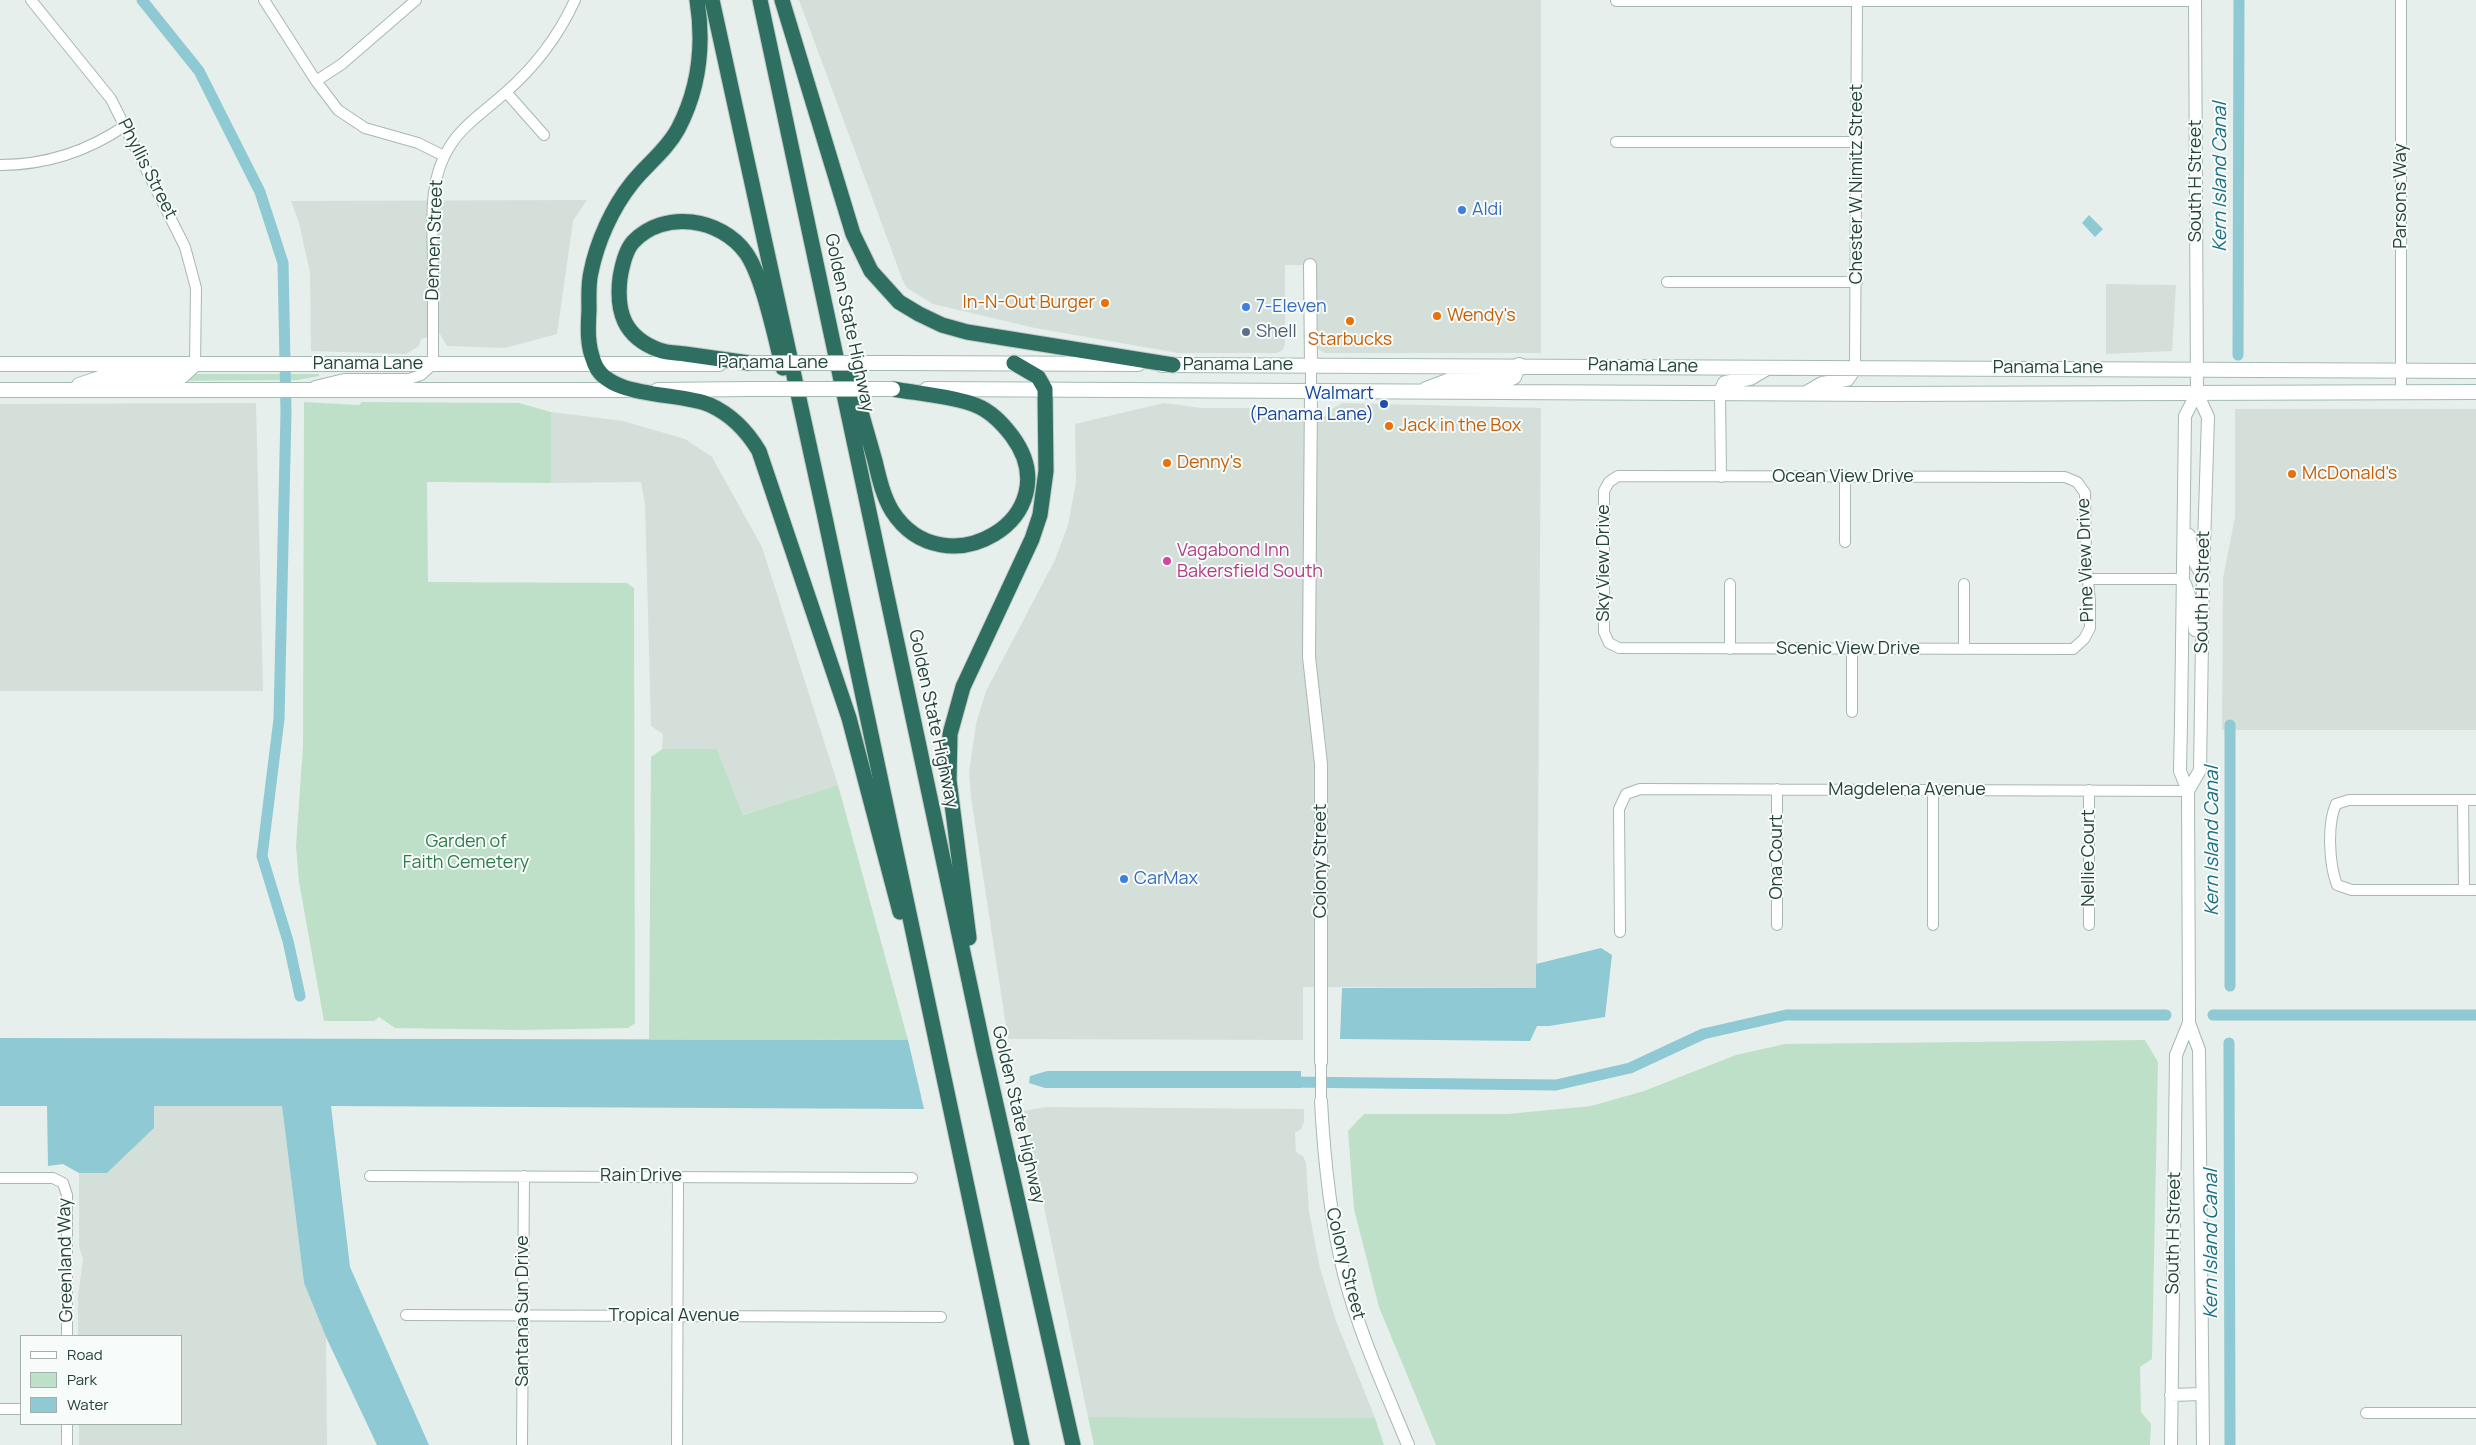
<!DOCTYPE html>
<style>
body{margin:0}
#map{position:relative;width:2476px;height:1445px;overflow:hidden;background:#e6efeb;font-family:Manrope,sans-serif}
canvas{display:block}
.legend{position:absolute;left:20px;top:1335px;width:162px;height:90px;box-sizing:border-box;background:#f7fbf9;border:1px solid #a3b1ad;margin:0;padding:6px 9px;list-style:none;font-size:15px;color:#24423a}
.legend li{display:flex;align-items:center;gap:10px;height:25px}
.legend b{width:25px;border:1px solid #a3b1ad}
</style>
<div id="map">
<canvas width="2476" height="1445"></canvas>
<ul class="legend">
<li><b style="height:6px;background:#fff"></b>Road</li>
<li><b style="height:14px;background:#bfe0c8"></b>Park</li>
<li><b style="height:14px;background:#8ec9d4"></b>Water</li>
</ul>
</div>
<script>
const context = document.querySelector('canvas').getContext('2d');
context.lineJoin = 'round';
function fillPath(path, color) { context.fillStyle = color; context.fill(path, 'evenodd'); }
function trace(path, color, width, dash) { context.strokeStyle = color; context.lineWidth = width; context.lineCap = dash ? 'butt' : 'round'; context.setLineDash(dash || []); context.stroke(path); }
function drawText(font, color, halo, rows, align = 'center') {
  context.font = font + ' Manrope,sans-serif'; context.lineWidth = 4; context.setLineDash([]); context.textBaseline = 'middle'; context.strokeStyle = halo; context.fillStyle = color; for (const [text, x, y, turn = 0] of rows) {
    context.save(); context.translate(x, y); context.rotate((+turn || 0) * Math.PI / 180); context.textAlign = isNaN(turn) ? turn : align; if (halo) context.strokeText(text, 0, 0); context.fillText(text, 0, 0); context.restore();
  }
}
const built = new Path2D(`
 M799,0H1541V353H1325L1319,350L1315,343L1314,265H1285V344L1283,350L1277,353H1178L1035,328L933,304L907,288L903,281Z
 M587,200L573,221L557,334L505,348L447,346L440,334L421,339L419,346L406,354L311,351L310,272L299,223L291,201Z
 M2106,284L2176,285L2172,351L2106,354Z
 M256,403L263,691H0V404Z
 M1164,403L1201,408H1279L1284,409L1289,418L1328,416L1330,410L1343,403L1541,408L1537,988L1303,987V1040L1008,1039L971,797L969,772L976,724L986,691L1055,560L1068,525L1076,482L1075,424Z
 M2235,409H2476V730H2222L2223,578L2235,517Z
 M551,412L623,421L685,439L712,457L762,547L838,785L743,815L717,749H662L663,734L651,726L645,504L641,482L551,483Z
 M154,1106H282L304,1283L326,1337L327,1445H79V1424H181V1336H78V1296L83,1259L79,1246V1173H107L154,1128Z
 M1045,1107L1304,1109V1122L1301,1129L1295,1133L1296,1152L1303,1156L1306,1163L1309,1212L1320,1268L1336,1321L1375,1418L1088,1417L1024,1111Z`);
const green = new Path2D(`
 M194,374H319V376L298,380L168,381Z
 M304,402L359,405L362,402L519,403L551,412V483L427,482L428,582L627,583L634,588L635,1023L628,1028L519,1030L395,1028L379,1017L374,1021H324L299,882L296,846L303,746Z
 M662,749H717L743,815L838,785L908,1040L649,1039L651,757Z
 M2145,1040L2158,1062L2152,1359L2140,1367L2141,1412L2151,1424L2150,1445H1436L1379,1307L1354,1209L1348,1131L1364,1114H1508L1591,1106L1644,1091L1736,1055L1785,1044Z
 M1088,1417L1375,1418L1384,1445H1094Z`);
const water = new Path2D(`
 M2089,215L2103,229L2095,237L2082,223Z
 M1601,948L1612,955L1605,1017L1549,1026H1537L1530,1041L1340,1039L1342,988H1536V964Z
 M0,1038L908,1040L924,1109L331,1106L350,1267L429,1445H377L326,1337L304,1283L282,1106H154V1128L107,1173H79L63,1164L48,1166L47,1106H0Z
 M1047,1071H1301V1088H1045L1029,1083L1030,1076Z`);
const canal = new Path2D(`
 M142,0L199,71L260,192L283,263L286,412L279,719L262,856L288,941L300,996
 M2238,355L2239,0
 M2230,986V725
 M2213,1015H2476
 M2229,1043L2230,1445
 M1287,1082L1556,1085L1630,1068L1703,1034L1786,1015H2166`);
const minor = new Path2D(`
 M31,0L111,99L185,247L196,288L195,364
 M264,0L316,81L338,110L365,128L418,143L444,156
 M1616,1H2195
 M316,81L342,64L416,0
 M506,92L544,135
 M1616,142H1857
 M0,165C47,165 87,152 126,125
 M1667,282H1857
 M1311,365V391
 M1855,367L1857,0
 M315,386L344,379H409L421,375L433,364C433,331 433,298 433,265C433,226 427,181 450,146C463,125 486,110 505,93C535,67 558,37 575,0
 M1720,393L1721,477
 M2401,393V0
 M1618,476L2065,477L2077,482L2085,493L2086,561L2090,601V628L2084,639L2073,649L1619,648L1609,643L1604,632V491L1609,482Z
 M1845,542V477
 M2088,579H2183
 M1730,584V649
 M1964,584V649
 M1852,649V712
 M2463,800L2464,890
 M2476,800H2349L2336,804C2327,824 2329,864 2337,885L2352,890H2476
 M1777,925V789
 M1933,925V790
 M2089,925V790
 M1620,932L1619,809L1626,794L1640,789L2188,791
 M1321,1062V1101
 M370,1176L912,1178
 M0,1178H53L63,1183L67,1195V1336
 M406,1315L941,1317
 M0,1409H21
 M2366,1413H2476
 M67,1445V1424
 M522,1445L524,1176
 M677,1445L678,1176`);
const tertiary = new Path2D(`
 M1310,265L1311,365
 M1311,391L1309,657L1321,764V1062
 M2189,535L2194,561L2203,577
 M2185,584L2192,604L2195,630
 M2188,791L2200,770L2203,577L2208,417L2197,393L2195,0
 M2189,1023L2188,791L2180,771L2181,722L2185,416L2197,393
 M1321,1101C1324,1159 1330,1217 1344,1274C1359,1333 1385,1389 1408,1445
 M2171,1395L2202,1394
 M2171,1445L2176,1055L2189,1023L2199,1050L2203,1445`);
const secondary = new Path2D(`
 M893,363L1138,364
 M0,364H719
 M1162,365L2476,371
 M79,385L103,377L171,378L182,376L195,364
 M927,389L1886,394L2476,392
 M1426,389L1450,380L1509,379L1514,377L1519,365
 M0,390H629
 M658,390L749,389
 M1808,392L1822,384L1847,379L1855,367
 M1720,393L1725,383L1750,378L1767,368`);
const motorway = new Path2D(`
 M697,0C704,44 699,89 678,129C666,151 647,164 632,183C612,208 597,242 591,272C588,284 589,298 589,310C588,328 587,345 594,362C607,400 679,391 710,405C732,415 747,431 759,451L849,718L900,912
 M712,0L824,513L1022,1445
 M760,0L984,1051L1073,1445
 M782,0L853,234L871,271L899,302L919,314L942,325L967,332L1173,365
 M749,363C728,360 707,357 685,354C677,353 667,353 659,350C624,337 616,312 620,278C622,266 625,251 633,242C664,209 721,218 746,253C763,277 775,338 783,368
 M851,377C859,405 867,433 875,461C879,478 883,496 892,511C944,592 1072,517 1012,436C1002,423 991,411 975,405C957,397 915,393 893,389
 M969,938L949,780L950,734L963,687L1032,539L1040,515L1046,471L1045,389L1038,377L1014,363`);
const secondaryBridge = new Path2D(`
 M749,363H893
 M749,389H893`);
const markers = [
 [1462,210,5,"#3f7fe0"],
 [1105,303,5,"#e8710a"],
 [1246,307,5,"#3f7fe0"],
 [1437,316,5,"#e8710a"],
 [1350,321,5,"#e8710a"],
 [1246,332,5,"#5c6f8a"],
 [1384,404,5,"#1a4fb4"],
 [1389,426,5,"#e8710a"],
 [1167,463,5,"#e8710a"],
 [2292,474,5,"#e8710a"],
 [1167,561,5,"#d1479c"],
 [1124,879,5,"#3f7fe0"]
];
const streetNames = [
 ["Phyllis Street",147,169,63],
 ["South H Street",2196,181,-90],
 ["Chester W Nimitz Street",1857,184,-90],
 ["Parsons Way",2401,196,-90],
 ["Dennen Street",435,240,-88],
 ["Golden State Highway",849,323,78],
 ["Panama Lane",773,363],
 ["Panama Lane",368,364],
 ["Panama Lane",1238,365],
 ["Panama Lane",1643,366,1],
 ["Panama Lane",2048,368],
 ["Ocean View Drive",1843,477],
 ["Pine View Drive",2086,560,-92],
 ["Sky View Drive",1604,563,-90],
 ["South H Street",2203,592,-89],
 ["Scenic View Drive",1848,649],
 ["Golden State Highway",933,719,78],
 ["Magdelena Avenue",1907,790],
 ["Ona Court",1777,857,-90],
 ["Nellie Court",2089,858,-90],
 ["Colony Street",1321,861,-90],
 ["Golden State Highway",1018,1115,77],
 ["Rain Drive",641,1176],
 ["South H Street",2174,1233,-89],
 ["Greenland Way",66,1260,-91],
 ["Colony Street",1345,1264,76],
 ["Santana Sun Drive",523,1311,-90],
 ["Tropical Avenue",674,1316]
];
const shopNames = [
 ["Aldi",1472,210],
 ["7-Eleven",1256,307],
 ["CarMax",1134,879]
];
const foodNames = [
 ["In-N-Out Burger",1095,303,"right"],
 ["Wendy's",1447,316],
 ["Starbucks",1350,340,"center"],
 ["Jack in the Box",1399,426],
 ["Denny's",1177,463],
 ["McDonald's",2302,474]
];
const serviceNames = [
 ["Shell",1256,332]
];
const transitNames = [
 ["Walmart",1374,394],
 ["(Panama Lane)",1374,415]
];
const hotelNames = [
 ["Vagabond Inn",1177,551],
 ["Bakersfield South",1177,572]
];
const parkNames = [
 ["Garden of",466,842],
 ["Faith Cemetery",466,863]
];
const waterNames = [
 ["Kern Island Canal",2221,177,-90],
 ["Kern Island Canal",2213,841,-90],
 ["Kern Island Canal",2212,1244,-90]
];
fillPath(built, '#d4dfda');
fillPath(green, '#bfe0c8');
fillPath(water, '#8ec9d4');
trace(canal, '#8ec9d4', 11);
trace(minor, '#a8b8b2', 12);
trace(tertiary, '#a8b8b2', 14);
trace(secondary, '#a4bbb3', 16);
trace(motorway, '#c2cac8', 17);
trace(minor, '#fff', 10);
trace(tertiary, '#fff', 12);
trace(secondary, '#fff', 14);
trace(motorway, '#2f6f62', 15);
trace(secondaryBridge, '#a4bbb3', 16, []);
trace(secondaryBridge, '#fff', 14);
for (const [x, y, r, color] of markers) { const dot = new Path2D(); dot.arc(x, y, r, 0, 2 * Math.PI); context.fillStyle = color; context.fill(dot); trace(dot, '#f7fbf9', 2); }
drawText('18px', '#24423a', '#f7fbf9', streetNames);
drawText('18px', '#366cbe', '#f7fbf9', shopNames, 'left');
drawText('18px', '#c56008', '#f7fbf9', foodNames, 'left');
drawText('18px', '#4e5e75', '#f7fbf9', serviceNames, 'left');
drawText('18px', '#164399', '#f7fbf9', transitNames, 'right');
drawText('18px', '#b23c85', '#f7fbf9', hotelNames, 'left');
drawText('18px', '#2d7a4b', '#f7fbf9', parkNames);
drawText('italic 19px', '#1c6f80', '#f7fbf9', waterNames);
</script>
